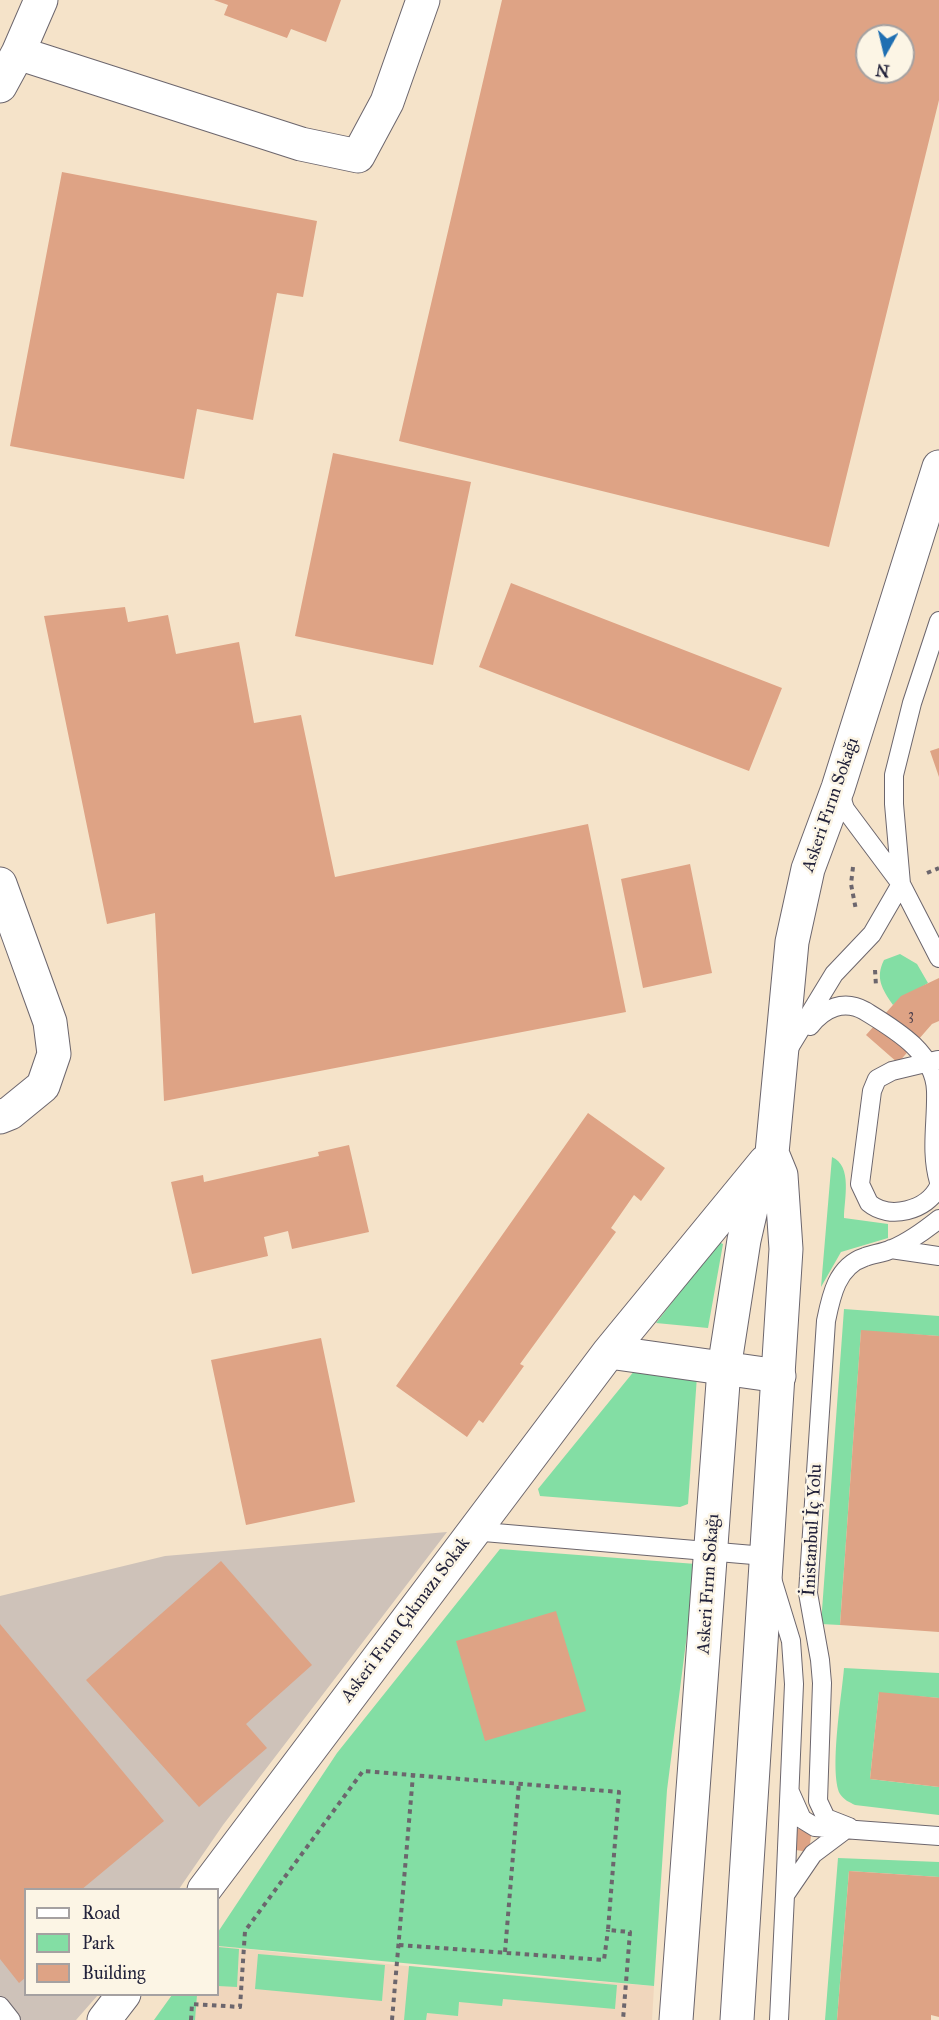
<!DOCTYPE html>
<meta charset="utf-8">
<style>
body{margin:0}
#map{position:relative;width:939px;height:2020px;overflow:hidden;background:#f5e3c9;font-family:"IM FELL Great Primer",serif}
canvas{display:block}
.legend{position:absolute;left:24px;top:1888px;width:195px;height:108px;box-sizing:border-box;background:#fcf5e5;border:2px solid #a5a1a1;margin:0;padding:8px 10px;list-style:none;font-size:18px;color:#22223b}
.legend li{display:flex;align-items:center;gap:12px;height:30px}
.legend b{width:30px;border:2px solid #a5a1a1}
.north{position:absolute;left:855px;top:24px;width:60px;height:60px;box-sizing:border-box;background:#fcf5e5;border:2px solid #a5a1a1;border-radius:50%;rotate:188deg;font-size:16px;font-weight:700;line-height:24px;text-align:center;color:#22223b}
.north::after{content:'';display:block;margin:auto;width:21px;height:27px;background:#1f6fb2;clip-path:polygon(50% 0,100% 100%,50% 72%,0 100%)}
</style>
<div id="map">
<canvas width="939" height="2020"></canvas>
<ul class="legend">
<li><b style="height:8px;background:#fff"></b>Road</li>
<li><b style="height:16px;background:#83dea4"></b>Park</li>
<li><b style="height:16px;background:#dea385"></b>Building</li>
</ul>
<div class="north">N</div>
</div>
<script>
const context = document.querySelector('canvas').getContext('2d');
context.lineJoin = 'round';
function fillPath(path, color) { context.fillStyle = color; context.fill(path, 'evenodd'); }
function trace(path, color, width, dash) { context.strokeStyle = color; context.lineWidth = width; context.lineCap = dash ? 'butt' : 'round'; context.setLineDash(dash || []); context.stroke(path); }
function drawText(font, color, halo, rows, align = 'center') {
  context.font = font + ' "IM FELL Great Primer",serif'; context.lineWidth = 5; context.setLineDash([]); context.textBaseline = 'middle'; context.strokeStyle = halo; context.fillStyle = color; for (const [text, x, y, turn = 0] of rows) {
    context.save(); context.translate(x, y); context.rotate((+turn || 0) * Math.PI / 180); context.textAlign = isNaN(turn) ? turn : align; if (halo) context.strokeText(text, 0, 0); context.fillText(text, 0, 0); context.restore();
  }
}
const built = new Path2D(`
 M218,1946L425,1968L654,1986L652,2020H154L172,1995L218,1994Z`);
const industrial = new Path2D(`
 M447,1532L223,1825L179,1889L26,1890V1994L98,1995L76,2020H0V1596L165,1556Z`);
const green = new Path2D(`
 M900,954L917,964L928,983L893,1005C882,989 875,978 884,960Z
 M832,1157C853,1166 844,1200 844,1218L888,1224V1238L841,1252L821,1287Z
 M719,1242L723,1244L708,1328L656,1323Z
 M844,1309L939,1316V1336L861,1331L840,1625L821,1624Z
 M635,1370L697,1376L688,1504L680,1507L540,1496L538,1489Z
 M500,1549L696,1564L667,1790L654,1986L218,1946V1932L337,1753Z
 M844,1668L939,1673V1698L879,1693L870,1779L939,1787V1815L855,1805C849,1802 844,1800 840,1794C829,1772 842,1694 844,1668Z
 M838,1858L939,1862V1877L849,1871L837,2020H825Z
 M218,1947L239,1949L237,1987L218,1986Z
 M258,1954L385,1965L382,2001L255,1989Z
 M409,1966L617,1985L615,2009L503,1999L502,2006L459,2002L458,2016L427,2013L426,2020H404Z
 M172,1995H197L195,2020H154Z`);
const building = new Path2D(`
 M214,0H341L326,42L291,29L287,38L224,15L228,5Z
 M502,0H939V100L829,547L399,441ZM867,36H903V72H867Z
 M62,172L317,221L303,297L277,293L253,420L197,409L184,479L10,446Z
 M333,453L471,482L433,665L295,636Z
 M511,583L782,688L749,771L479,667Z
 M125,607L128,622L168,615L176,654L239,642L254,723L301,715L335,877L588,824L626,1012L164,1101L155,913L107,924L44,616Z
 M939,748V777L930,751Z
 M690,864L712,973L643,988L621,879Z
 M939,978V1021L932,1024L898,1063L866,1035L901,996Z
 M588,1113L665,1168L641,1201L634,1195L611,1228L616,1232L520,1364L524,1366L483,1423L479,1420L467,1437L396,1386Z
 M349,1145L369,1232L292,1249L288,1231L264,1237L268,1256L192,1274L171,1182L203,1175L204,1182L319,1156L318,1152Z
 M861,1330L939,1336V1632L840,1625Z
 M321,1338L355,1502L246,1525L211,1360Z
 M221,1561L312,1665L246,1724L267,1748L199,1807L86,1680Z
 M556,1611L586,1711L485,1741L456,1641Z
 M0,1624L164,1821L81,1890H26V1977L19,1983L0,1959Z
 M879,1692L939,1698V1787L870,1779Z
 M792,1828L807,1830L811,1836L809,1852L789,1849Z
 M849,1871L939,1877V2017L931,2015V2020H837Z`);
const path = new Path2D(`
 M853,867L851,884L856,910
 M927,873L939,868
 M875,970L876,986
 M399,1945L604,1960L608,1930
 M505,1952L519,1783
 M191,2020L192,2004L240,2007L245,1931L363,1771L619,1792L608,1930L630,1932L623,2020
 M392,2020L413,1775`);
const service = new Path2D(`
 M839,790L845,809L901,884L939,958
 M810,1026C824,1008 844,999 865,1011C894,1029 935,1052 936,1091C937,1122 930,1151 939,1182
 M789,1048L834,974L872,934L901,884L894,804V775L912,703L939,621
 M938,1060L892,1071L877,1079L872,1091L860,1184L869,1203C889,1220 927,1211 939,1186
 M891,1249L939,1256
 M472,1531L765,1556L791,1641L794,1684L785,1895
 M790,1792L802,1819L815,1827L939,1836
 M849,1827L826,1818L818,1801L822,1683L820,1660L808,1593L826,1321C831,1296 837,1266 865,1257C873,1254 883,1253 892,1249C909,1242 924,1231 939,1219
 M0,2006L11,2020
 M779,2020L785,1895L813,1854L849,1827`);
const minor = new Path2D(`
 M18,53L301,144L358,156L387,102L423,0
 M0,86L18,53L41,0
 M0,884L50,1022L54,1054L43,1086L10,1113L0,1117
 M609,1352L779,1376
 M204,1890L609,1352L765,1162
 M104,2020L124,1994`);
const tertiary = new Path2D(`
 M676,2020L724,1369L744,1240L754,1196L772,1153L792,942L808,869L838,788L939,467
 M737,2020L786,1249L781,1175L772,1153`);
const numberNames = [
 ["3",911,1015]
];
const streetNames = [
 ["Askeri Fırın Sokağı",831,805,-71],
 ["İnistanbul İç Yolu",813,1530,-87],
 ["Askeri Fırın Sokağı",709,1584,-86],
 ["Askeri Fırın Çıkmazı Sokak",406,1620,-53]
];
fillPath(built, '#f0d6bc');
fillPath(industrial, '#cec2b9');
fillPath(green, '#83dea4');
fillPath(building, '#dea385');
trace(service, '#6c666d', 20);
trace(minor, '#6c666d', 35);
trace(tertiary, '#6c666d', 35);
trace(path, '#6c666d', 4, [4.5, 4.5]);
trace(service, '#fff', 18);
trace(minor, '#fff', 33);
trace(tertiary, '#fff', 33);
drawText('15px', '#51424e', null, numberNames);
drawText('18px', '#22223b', '#fcf5e5', streetNames);
</script>
